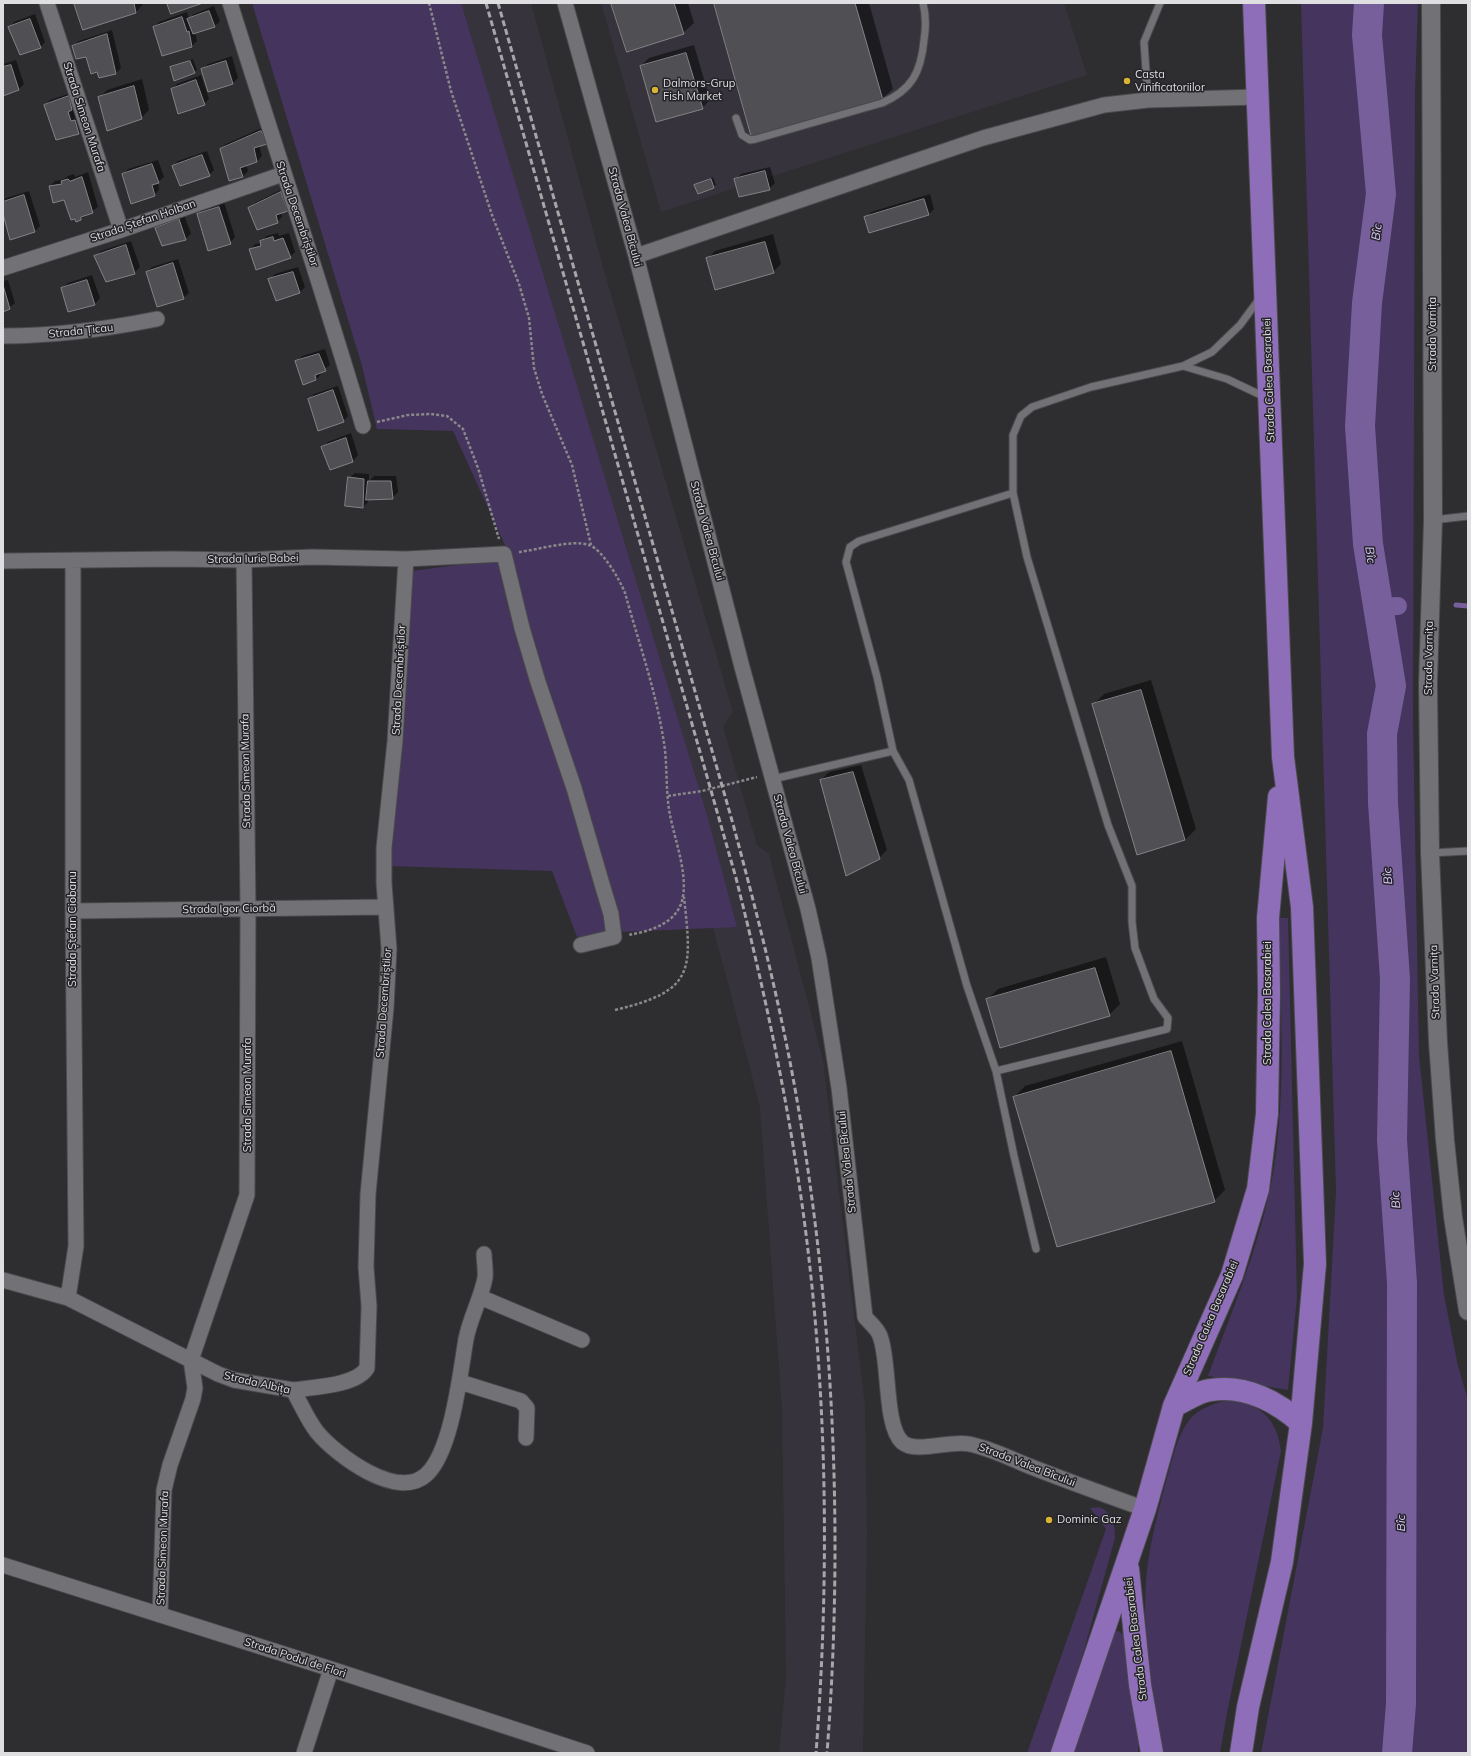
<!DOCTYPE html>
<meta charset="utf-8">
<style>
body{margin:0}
#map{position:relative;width:1471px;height:1756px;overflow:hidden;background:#2e2d30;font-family:Mulish,sans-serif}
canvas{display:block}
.frame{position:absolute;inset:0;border:4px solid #dfdee0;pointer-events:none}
</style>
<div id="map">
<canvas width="1471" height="1756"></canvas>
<div class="frame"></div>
</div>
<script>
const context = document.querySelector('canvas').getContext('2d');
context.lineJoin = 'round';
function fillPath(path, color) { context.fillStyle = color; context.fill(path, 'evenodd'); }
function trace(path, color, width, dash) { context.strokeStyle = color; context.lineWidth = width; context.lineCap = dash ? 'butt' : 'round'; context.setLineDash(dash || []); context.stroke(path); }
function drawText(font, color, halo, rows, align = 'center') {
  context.font = font + ' Mulish,sans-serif'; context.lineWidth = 3; context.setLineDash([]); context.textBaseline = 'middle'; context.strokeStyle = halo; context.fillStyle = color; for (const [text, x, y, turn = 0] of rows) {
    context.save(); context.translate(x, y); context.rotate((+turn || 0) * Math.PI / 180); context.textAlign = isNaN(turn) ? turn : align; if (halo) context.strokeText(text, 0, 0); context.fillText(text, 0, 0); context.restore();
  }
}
const built = new Path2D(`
 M442,3H531L605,274L733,712L723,726L757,845L769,854L823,1060L865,1405L867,1534L863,1753H779L786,1677L782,1410L760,1108L732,998L604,528Z
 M601,3H1064L1087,75L661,212Z`);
const green = new Path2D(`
 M252,3H461L707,815L737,927L621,932L554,717L505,545L453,431L377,429L362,366Z
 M1301,3H1418L1415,91L1413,718L1419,1055L1444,1295L1458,1366L1468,1400V1753H1261L1323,1428L1336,1192Z
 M501,562L609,924L605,934L579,942L552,871L386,866L412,571L457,565Z
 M1279,918H1288L1297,1297L1288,1390L1208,1376C1235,1303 1266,1231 1276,1154C1286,1076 1280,997 1279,918Z
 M1227,1400C1260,1402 1277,1419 1281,1451L1227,1713L1220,1753H1162C1150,1693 1141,1630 1147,1569C1151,1539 1159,1507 1167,1478C1173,1458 1177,1435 1190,1419C1199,1408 1214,1404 1227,1400Z
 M1099,1507C1113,1513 1115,1523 1115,1538L1084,1650L1052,1753H1027L1106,1529L1090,1508Z
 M1118,1631L1124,1635L1139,1738L1138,1753H1071L1111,1632Z`);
const shadow = new Path2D(`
 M75,3H144L136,12Z
 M612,3H688L694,23L683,33Z
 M715,3H869L893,89L882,99Z
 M214,6L220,21L214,27L195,32L197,41L192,46L154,27L159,22L187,12L189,19L194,14Z
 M35,14L45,42L40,48L9,28L14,22Z
 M112,30L121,68L116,73L99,77L97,71L86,55L73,46L79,41Z
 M694,45L710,100L702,108L641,66L649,58Z
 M232,56L238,78L233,83L209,90L202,70L208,64Z
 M193,59L197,70L194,72L171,68Z
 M16,60L24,84L19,89L3,95V64Z
 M201,75L209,99L204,104L172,89L177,84Z
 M142,79L149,110L141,118L99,98L107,90Z
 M74,92L84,128L79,133L56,139L45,105L50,100Z
 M266,126L271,133L259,145L262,156L257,161L246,165L248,171L243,176L221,149L226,144Z
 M207,151L214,170L209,175L173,166L178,161Z
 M158,160L164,177L158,182L159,190L154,195L123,174L128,169Z
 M770,167L775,183L769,189L736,179L741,174Z
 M88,172L98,207L81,219L65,199L50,186L55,181L64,179L68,176L74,174L75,177Z
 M713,177L716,185L699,193L696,185Z
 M286,187L292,205L287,210L281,212L282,217L277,222L249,208L255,203Z
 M29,191L40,226L35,231L3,210V202L6,198Z
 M930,194L934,209L929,214L870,232L866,217L871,212Z
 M224,202L235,237L230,243L198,214L203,209Z
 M184,215L191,234L185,239L156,228L161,223Z
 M278,233L279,236L289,233L295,252L290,257L250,250L255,244L261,243L266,236Z
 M773,234L781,264L773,272L707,259L715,251Z
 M131,241L140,267L134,273L96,256L101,251Z
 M178,259L189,293L183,298L147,272L152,267Z
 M298,267L305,287L300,292L276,300L270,279L275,274Z
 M92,275L100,298L95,304L69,311L62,288L68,283Z
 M8,280L15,303L9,308L3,311V281Z
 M325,349L330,365L320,372L321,374L316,380L297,361L302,356Z
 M338,386L348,416L343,421L309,400L314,394Z
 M351,433L358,455L353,461L330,468L323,447L328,442Z
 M355,473L369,474V481L374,476H396L398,492L392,498L368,499V502L363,507L349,478Z
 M1151,680L1196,829L1185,840L1093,705L1104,694Z
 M861,765L887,850L879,858L821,780L829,772Z
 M1106,957L1120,1004L1109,1015L987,1000L998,989Z
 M1182,1041L1225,1190L1214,1201L1014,1097L1025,1086Z`);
const stream = new Path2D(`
 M1456,605L1468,606`);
const canal = new Path2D(`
 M1379,607L1398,606`);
const river = new Path2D(`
 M1369,3L1367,35L1381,194L1367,303L1360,426L1368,544L1391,686L1382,734L1383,803L1395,979L1392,1140L1402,1283L1401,1704L1397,1753`);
const building = new Path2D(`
 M74,3H134L136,13L83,30Z
 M167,3H203L171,14Z
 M611,3H674L684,34L627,52Z
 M714,3H855L883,100L752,138Z
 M209,11L215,27L193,34L187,19Z
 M182,17L187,32L189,31L192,47L162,56L153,27Z
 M30,19L41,48L20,55L8,27Z
 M107,34L116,74L99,78L97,72L91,74L86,57L76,59L72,46Z
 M686,53L703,109L656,122L640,66Z
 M190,61L195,73L174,81L170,67Z
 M226,61L233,84L208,92L201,69Z
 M11,65L19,90L3,96V67Z
 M196,80L205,105L178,114L171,89Z
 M134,86L142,119L107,131L98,97Z
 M69,96L72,110L68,112L71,121L75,120L79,134L56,140L44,105Z
 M261,131L266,138L267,144L254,148L257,162L240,168L243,177L229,181L220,149Z
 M202,155L210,176L180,186L172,166Z
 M152,164L159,183L152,185L155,196L131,204L122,174Z
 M765,171L770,190L739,197L734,179Z
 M82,177L93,213L81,217V220L76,222L75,219L71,220L64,200L53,203L49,186L62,184L61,181L68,179L70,181Z
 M711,179L714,188L698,194L694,185Z
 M281,192L288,211L276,215L278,223L257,230L248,208Z
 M24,195L35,232L10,240L3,214V202Z
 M924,199L929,215L869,233L864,217Z
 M219,207L231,244L208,251L197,214Z
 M179,219L186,240L162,246L155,228Z
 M273,237L274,241L283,238L291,258L256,270L249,249L261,246L260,241Z
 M765,242L774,273L715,290L706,258Z
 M126,245L135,274L106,282L94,256Z
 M173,263L184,299L157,307L146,272Z
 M293,272L300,293L276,301L268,279Z
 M87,280L95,305L68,312L61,288Z
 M3,285L10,309L3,312Z
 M319,354L326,371L315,375L316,380L303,385L295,361Z
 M333,390L344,422L318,431L308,399Z
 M346,438L353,462L330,470L321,447Z
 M348,477L364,479L363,508L345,506Z
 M368,481H391L393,499L366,500Z
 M1141,690L1185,840L1137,855L1092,704Z
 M853,772L880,859L846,876L820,780Z
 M1095,968L1110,1016L1000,1048L986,999Z
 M1171,1051L1215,1202L1057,1247L1013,1097Z`);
const path = new Path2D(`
 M429,3L451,91L492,215L519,284L529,318L534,368L542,394L572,465L591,545
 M377,422L408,415L431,414L447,416L463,429L478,468L499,539
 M519,552C537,550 573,539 589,545C602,549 620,580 625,593C638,640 655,688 663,737C668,762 665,790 670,815C675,841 690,879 681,904C673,925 647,932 628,935
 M668,796L702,791L757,777
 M615,1010C695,991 692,971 684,897`);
const service = new Path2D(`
 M1148,100L1144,42L1160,3
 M736,118L742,135L750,140L756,139L882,103C912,90 921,72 924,40C926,28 926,15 923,3
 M1183,366L1227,379L1267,398
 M1013,493L859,541L850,547L846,562L877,677L893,751L909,780L967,986L996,1071L1014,1156L1036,1249
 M1433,520L1468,516
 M773,779L893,751
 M1430,853L1468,851
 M996,1071L1167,1029L1168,1018L1154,999L1135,948L1132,922V886L1108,825L1027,557L1013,493V435L1021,416L1032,407L1091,387L1183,366L1212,352L1240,325L1260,298`);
const minor = new Path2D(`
 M47,3L121,230
 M230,3C274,144 321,284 363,426
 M565,3L636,256L742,667L808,909L819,958L839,1088L865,1317C870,1323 878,1329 880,1336C890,1361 884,1425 902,1442C915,1454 950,1440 969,1444C990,1448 1009,1458 1029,1466C1067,1481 1106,1495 1145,1509
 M636,256L983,138L1104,105L1148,100L1258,97
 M3,268L121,230L283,174
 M3,336C55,336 107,329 157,319
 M3,561L172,559L244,560L312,557L406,559L504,554L522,628L538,682L574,788L602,884L611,914L614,937L581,945
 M73,911L386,907
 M3,1280L68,1298L218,1374L234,1380L293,1390C301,1404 307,1419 317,1432C336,1455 398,1502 427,1474C452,1450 460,1374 466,1339C470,1318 481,1299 485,1278C486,1270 484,1261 484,1254
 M480,1297L582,1340
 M68,1298L76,1246L73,911V560
 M460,1382L521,1401L527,1408L526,1438
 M293,1390C313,1387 356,1386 367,1368L369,1306L366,1267L368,1194L386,1008L389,949L384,883V848L395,741L406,559
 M3,1565L331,1669L587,1753
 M160,1615L164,1490L170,1465L193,1399L195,1388L191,1360L247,1195L248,909L244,560
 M304,1753L331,1669`);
const tertiary = new Path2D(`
 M1431,3L1433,520L1428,683L1430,853L1438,1042L1445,1140L1453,1217L1468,1311`);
const primary = new Path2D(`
 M1174,1406C1185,1401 1199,1391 1211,1390C1245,1385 1276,1401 1301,1423
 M1128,1569L1140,1685L1152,1753
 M1062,1753L1145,1509L1174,1406L1232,1275L1258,1189L1267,1114L1269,992L1268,918L1279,797
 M1241,1753L1248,1707L1282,1562L1301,1423L1315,1264L1302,907L1283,757L1254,3`);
const rail = new Path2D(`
 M486,3L736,878C760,973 781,1068 796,1164C827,1358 831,1558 816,1753
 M498,3L733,824C761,928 787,1031 803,1137C835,1340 843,1548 827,1753`);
const markers = [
 [1127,81,4,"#d9b334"],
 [655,90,4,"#d9b334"],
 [1049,1520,4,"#d9b334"]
];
const poiNames = [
 ["Casta",1135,75],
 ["Vinificatoriilor",1135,88],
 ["Dalmors-Grup",663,84],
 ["Fish Market",663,97],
 ["Dominic Gaz",1057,1520]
];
const streetNames = [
 ["Strada Simeon Murafa",84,117,72],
 ["Strada Decembriștilor",297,214,71],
 ["Strada Valea Bîcului",625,217,75],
 ["Strada Ștefan Holban",143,221,-19],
 ["Strada Țicau",81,331,-6],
 ["Strada Varnița",1433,334,-90],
 ["Strada Calea Basarabiei",1269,380,-92],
 ["Strada Valea Bîcului",707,531,75],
 ["Strada Iurie Babei",253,559,-1],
 ["Strada Varnița",1429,658,-89],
 ["Strada Decembriștilor",399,680,-87],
 ["Strada Simeon Murafa",246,771,-91],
 ["Strada Valea Bîcului",790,844,75],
 ["Strada Igor Ciorbă",229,909,-1],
 ["Strada Ștefan Ciobanu",73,929,-90],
 ["Strada Varnița",1435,982,-92],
 ["Strada Decembriștilor",384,1003,-86],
 ["Strada Calea Basarabiei",1268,1003,-90],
 ["Strada Simeon Murafa",248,1095,-90],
 ["Strada Valea Bîcului",847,1162,-96],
 ["Strada Calea Basarabiei",1211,1318,-67],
 ["Strada Albița",257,1383,13],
 ["Strada Valea Bîcului",1027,1465,21],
 ["Strada Simeon Murafa",163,1548,-88],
 ["Strada Calea Basarabiei",1136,1639,-97],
 ["Strada Podul de Flori",295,1658,18]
];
const waterNames = [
 ["Bîc",1377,232,-83],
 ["Bîc",1370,555,82],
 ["Bîc",1388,876,-94],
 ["Bîc",1396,1200,-94],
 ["Bîc",1401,1523,-90]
];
fillPath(built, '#36333c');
fillPath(green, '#45345d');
fillPath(shadow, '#0007');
trace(stream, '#765f9a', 5);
trace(canal, '#765f9a', 18);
trace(river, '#765f9a', 30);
fillPath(building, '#504f53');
trace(building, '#848286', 1);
trace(service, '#4a494c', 9);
trace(minor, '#4a494c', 17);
trace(tertiary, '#4a494c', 20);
trace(primary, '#4a494c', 24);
trace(path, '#89888a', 2.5, [3, 2]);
trace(service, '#727175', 7);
trace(minor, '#727175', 15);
trace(tertiary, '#727175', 18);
trace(primary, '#8e6eb8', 22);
trace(rail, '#a7a6a8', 3, [6, 3]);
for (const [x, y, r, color] of markers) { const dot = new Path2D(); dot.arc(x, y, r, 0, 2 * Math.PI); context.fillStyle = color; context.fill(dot); trace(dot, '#242327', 1.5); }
drawText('11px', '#dfdee0', '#242327', poiNames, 'left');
drawText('11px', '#dfdee0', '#242327', streetNames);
drawText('italic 12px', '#ddcafe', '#242327', waterNames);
</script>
